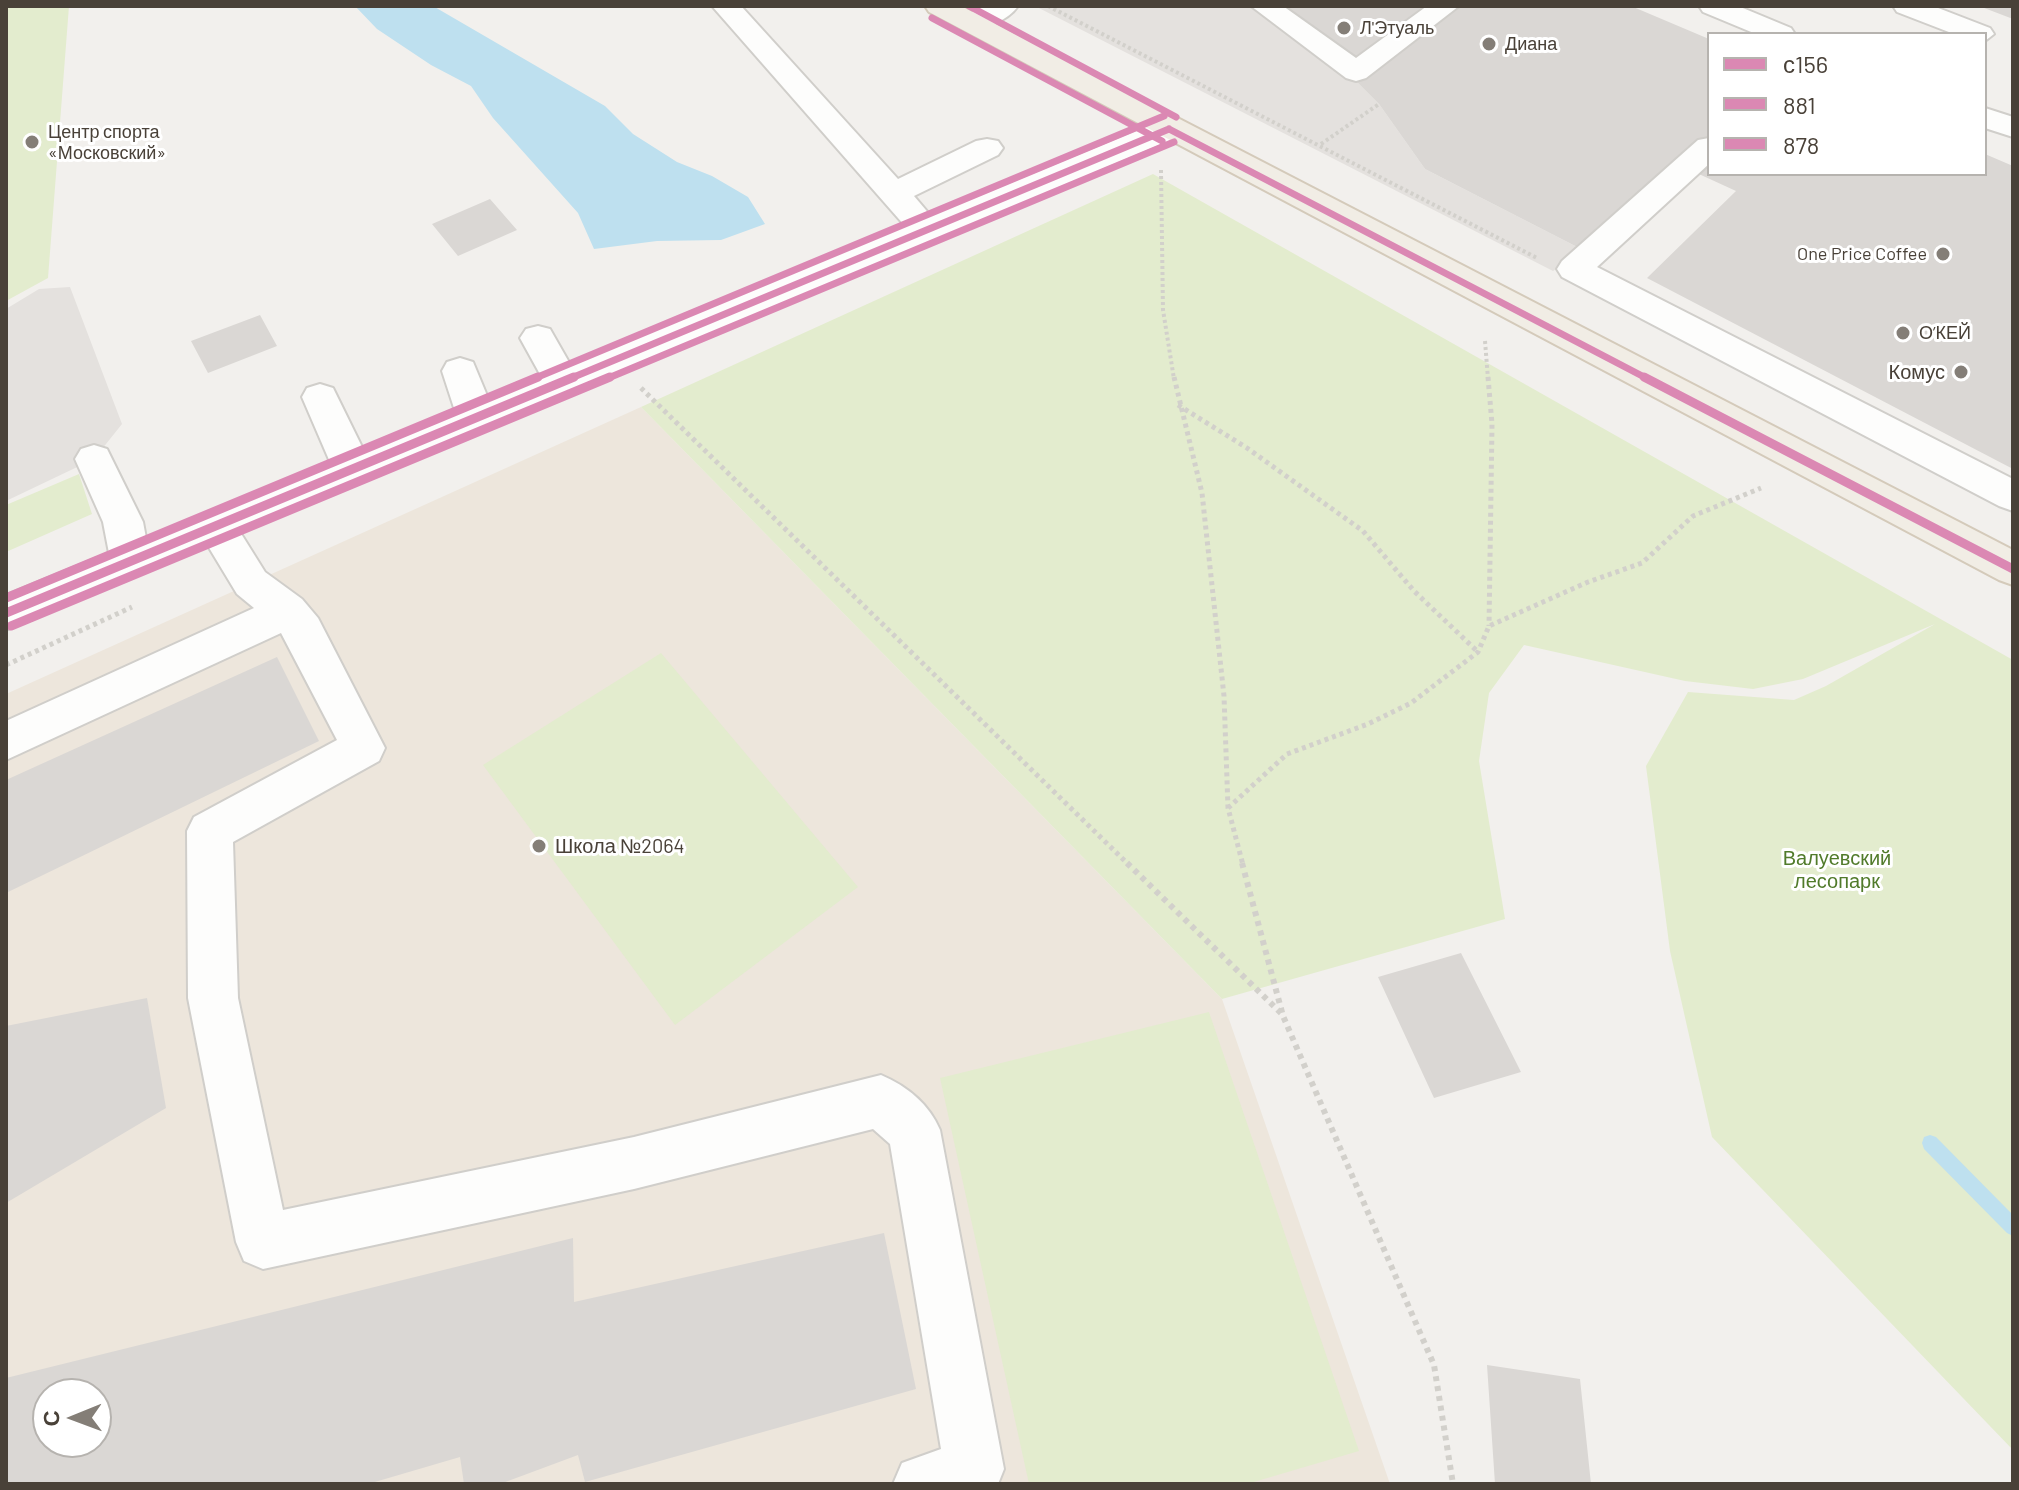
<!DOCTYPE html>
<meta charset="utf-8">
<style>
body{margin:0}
#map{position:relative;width:2019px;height:1490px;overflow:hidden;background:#f2f0ed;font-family:Barlow,sans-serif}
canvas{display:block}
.frame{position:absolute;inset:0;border:8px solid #494138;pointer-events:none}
.legend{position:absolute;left:1707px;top:32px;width:280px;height:144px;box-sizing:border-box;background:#fff;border:2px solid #b6b3af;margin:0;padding:10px 14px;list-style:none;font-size:24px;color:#494138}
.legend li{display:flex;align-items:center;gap:16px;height:40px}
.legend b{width:40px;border:2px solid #b6b3af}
.north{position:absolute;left:32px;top:1378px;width:80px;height:80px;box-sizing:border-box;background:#fff;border:2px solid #b6b3af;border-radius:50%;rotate:269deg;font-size:22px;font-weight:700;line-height:32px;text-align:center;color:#494138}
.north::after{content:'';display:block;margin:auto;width:28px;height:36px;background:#847e77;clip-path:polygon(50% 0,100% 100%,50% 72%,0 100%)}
</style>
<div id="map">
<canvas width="2019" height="1490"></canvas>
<div class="frame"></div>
<ul class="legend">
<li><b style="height:10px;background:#db88b3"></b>с156</li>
<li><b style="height:10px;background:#db88b3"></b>881</li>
<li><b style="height:10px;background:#db88b3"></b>878</li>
</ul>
<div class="north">С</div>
</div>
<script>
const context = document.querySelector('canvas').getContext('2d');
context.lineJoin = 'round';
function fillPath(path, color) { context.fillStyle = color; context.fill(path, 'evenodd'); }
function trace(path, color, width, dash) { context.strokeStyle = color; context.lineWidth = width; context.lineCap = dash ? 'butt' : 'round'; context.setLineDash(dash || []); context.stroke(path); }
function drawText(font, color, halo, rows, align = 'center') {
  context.font = font + ' Barlow,sans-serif'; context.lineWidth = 6; context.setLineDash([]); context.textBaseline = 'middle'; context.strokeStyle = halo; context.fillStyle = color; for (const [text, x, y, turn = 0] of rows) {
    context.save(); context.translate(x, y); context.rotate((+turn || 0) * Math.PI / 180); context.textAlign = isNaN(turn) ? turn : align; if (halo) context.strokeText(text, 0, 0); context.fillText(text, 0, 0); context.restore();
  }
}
const education = new Path2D(`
 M641,407L1222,999L1390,1484H6V694ZM48,1394H96V1442H48Z`);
const green = new Path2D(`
 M6,6H69L48,278L6,301Z
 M1153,174L2013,660V1450L1712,1137L1670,951L1646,766L1688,692L1794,700L1826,686L1935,624L1803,679L1753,689L1685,681L1524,645L1489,693L1479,761L1505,919L1222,999L641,407Z
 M79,474L92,514L6,552V505Z
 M661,653L858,887L675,1025L483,765Z
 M1209,1012L1359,1451L1247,1484H1029L940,1078Z`);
const parking = new Path2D(`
 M1035,6H1275L1294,19L1379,104L1425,169L1583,250L1553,271Z
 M70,287L122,424L94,459L6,501V309L39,289Z`);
const water = new Path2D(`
 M355,6H433L605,106L633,134L677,162L712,176L748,197L765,224L721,240L657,241L594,249L578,213L493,118L471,86L431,65L377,29Z`);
const stream = new Path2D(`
 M1930,1135L1936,1137L2013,1215V1236L2007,1233L1924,1149L1922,1143L1924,1137Z`);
const building = new Path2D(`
 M1275,6H1631L1709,39V135L1694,149L1709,156V174H1985V154L2013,166V469L1647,278L1736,191L1677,164L1583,250L1425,169L1379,104L1294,19Z
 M1979,6H2013V19Z
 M490,199L517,230L458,256L432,224Z
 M260,315L277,346L208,373L191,341Z
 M277,657L319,741L6,893V780Z
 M1461,953L1521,1072L1434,1098L1378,977Z
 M147,998L166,1108L6,1203V1026Z
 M884,1233L916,1389L585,1482L578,1455L500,1484H464L460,1457L368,1484H6V1378L573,1238L574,1302ZM48,1394H96V1442H48Z
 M1487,1365L1580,1379L1591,1484H1495Z`);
const pathFar2 = new Path2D(`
 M1048,6L1537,258
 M1321,144L1379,104
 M1161,170L1163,310L1174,379
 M1485,341L1488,379`);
const pathFar1 = new Path2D(`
 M1174,377L1202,493L1224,696L1228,808L1243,865
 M1488,377L1492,424L1489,626
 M641,388L1129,865
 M1178,405L1247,448L1363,531L1414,591L1478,652
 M6,665L132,607
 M1228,808L1287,754L1368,724L1411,703L1478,652L1489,626L1588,582L1642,563L1693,516L1761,488`);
const path = new Path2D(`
 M1127,863L1283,1015
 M1242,863L1283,1016L1434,1365L1453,1484`);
const minor = new Path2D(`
 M712,6H741L898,179L976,141L987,139L998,141L1003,148L998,155L914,196L931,216L1158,122L1169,120L1180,122L1184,129L1180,136L240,532L265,572L302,599L318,618L385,748L379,761L233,842L238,998L283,1210L634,1137L881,1075C907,1086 929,1104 940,1130L1004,1469L998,1484H893L902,1463L941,1449L890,1144L873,1129L634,1189L263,1269L244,1261L236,1242L188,998L187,831L194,817L337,740L281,633L6,760V721L254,608L237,594L208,546L6,630V595L109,553L103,522L75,459L81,449L94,445L107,449L143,522L146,538L330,462L302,397L307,388L320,384L333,388L363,449L455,411L442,371L447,362L460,358L473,362L488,398L541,376L520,338L526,329L538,326L550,329L570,364L905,226Z
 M983,6H1018C1008,21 979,33 962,29L958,23L962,17Z
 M1251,6H1283L1356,58L1427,6H1459L1366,78L1356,81L1346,78Z
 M1699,6H1738L1791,28L1795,34H1756L1703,12Z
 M1893,6H1933L1990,28L1994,34L1985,41V34H1954L1897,12Z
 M1985,108L2013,117V137L1985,128Z
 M1709,138V164L1597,267L2013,479V511L1999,506L1562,277L1557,269L1562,261L1698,140Z`);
const major = new Path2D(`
 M925,6H961L2013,550V585L1999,580L929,12Z`);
const bus1Far1 = new Path2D(`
 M1169,129L1648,379
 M569,379L1169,129`);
const bus1 = new Path2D(`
 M1644,377L2013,569
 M6,613L574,377`);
const bus2Far1 = new Path2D(`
 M932,18L1162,141
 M606,379L1174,142`);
const bus2 = new Path2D(`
 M11,626L610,377`);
const bus3Far1 = new Path2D(`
 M969,6L1176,117
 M533,379L1164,116`);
const bus3 = new Path2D(`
 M6,598L538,377`);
const markers = [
 [1344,28,8,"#847e77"],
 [1489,44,8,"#847e77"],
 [32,142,8,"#847e77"],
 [1943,254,8,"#847e77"],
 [1903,333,8,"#847e77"],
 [1961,372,8,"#847e77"],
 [539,846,8,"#847e77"]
];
const farPoinames = [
 ["Л'Этуаль",1360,28],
 ["Диана",1505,44],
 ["Центр спорта",48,132],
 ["«Московский»",48,153],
 ["One Price Coffee",1927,254,"right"],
 ["О’КЕЙ",1919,333]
];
const poiNames = [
 ["Комус",1945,372],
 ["Школа №2064",555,846,"left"]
];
const parkNames = [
 ["Валуевский",1837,858],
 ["лесопарк",1837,881]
];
fillPath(education, '#ede6dc');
fillPath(green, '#e3ecce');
fillPath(parking, '#e4e1de');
fillPath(water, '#bee0ef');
fillPath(stream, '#bee0ef');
fillPath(building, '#dad7d4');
trace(minor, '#d0ceca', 4);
trace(major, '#d4caba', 4);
trace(pathFar2, '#d2d0cb', 4, [3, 3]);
trace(pathFar1, '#d2d0cb', 5, [4, 4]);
trace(path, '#d2d0cb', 6, [5, 5]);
fillPath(minor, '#fdfdfc');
fillPath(major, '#f1ede5');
trace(bus1Far1, '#db88b3', 7);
trace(bus1, '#db88b3', 9);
trace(bus2Far1, '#db88b3', 7);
trace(bus2, '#db88b3', 9);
trace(bus3Far1, '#db88b3', 7);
trace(bus3, '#db88b3', 9);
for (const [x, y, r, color] of markers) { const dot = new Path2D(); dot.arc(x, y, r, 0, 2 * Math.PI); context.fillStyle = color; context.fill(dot); trace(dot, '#fff', 3); }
drawText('18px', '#494138', '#fff', farPoinames, 'left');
drawText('20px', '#494138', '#fff', poiNames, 'right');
drawText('20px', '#517b2b', '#fff', parkNames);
</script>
